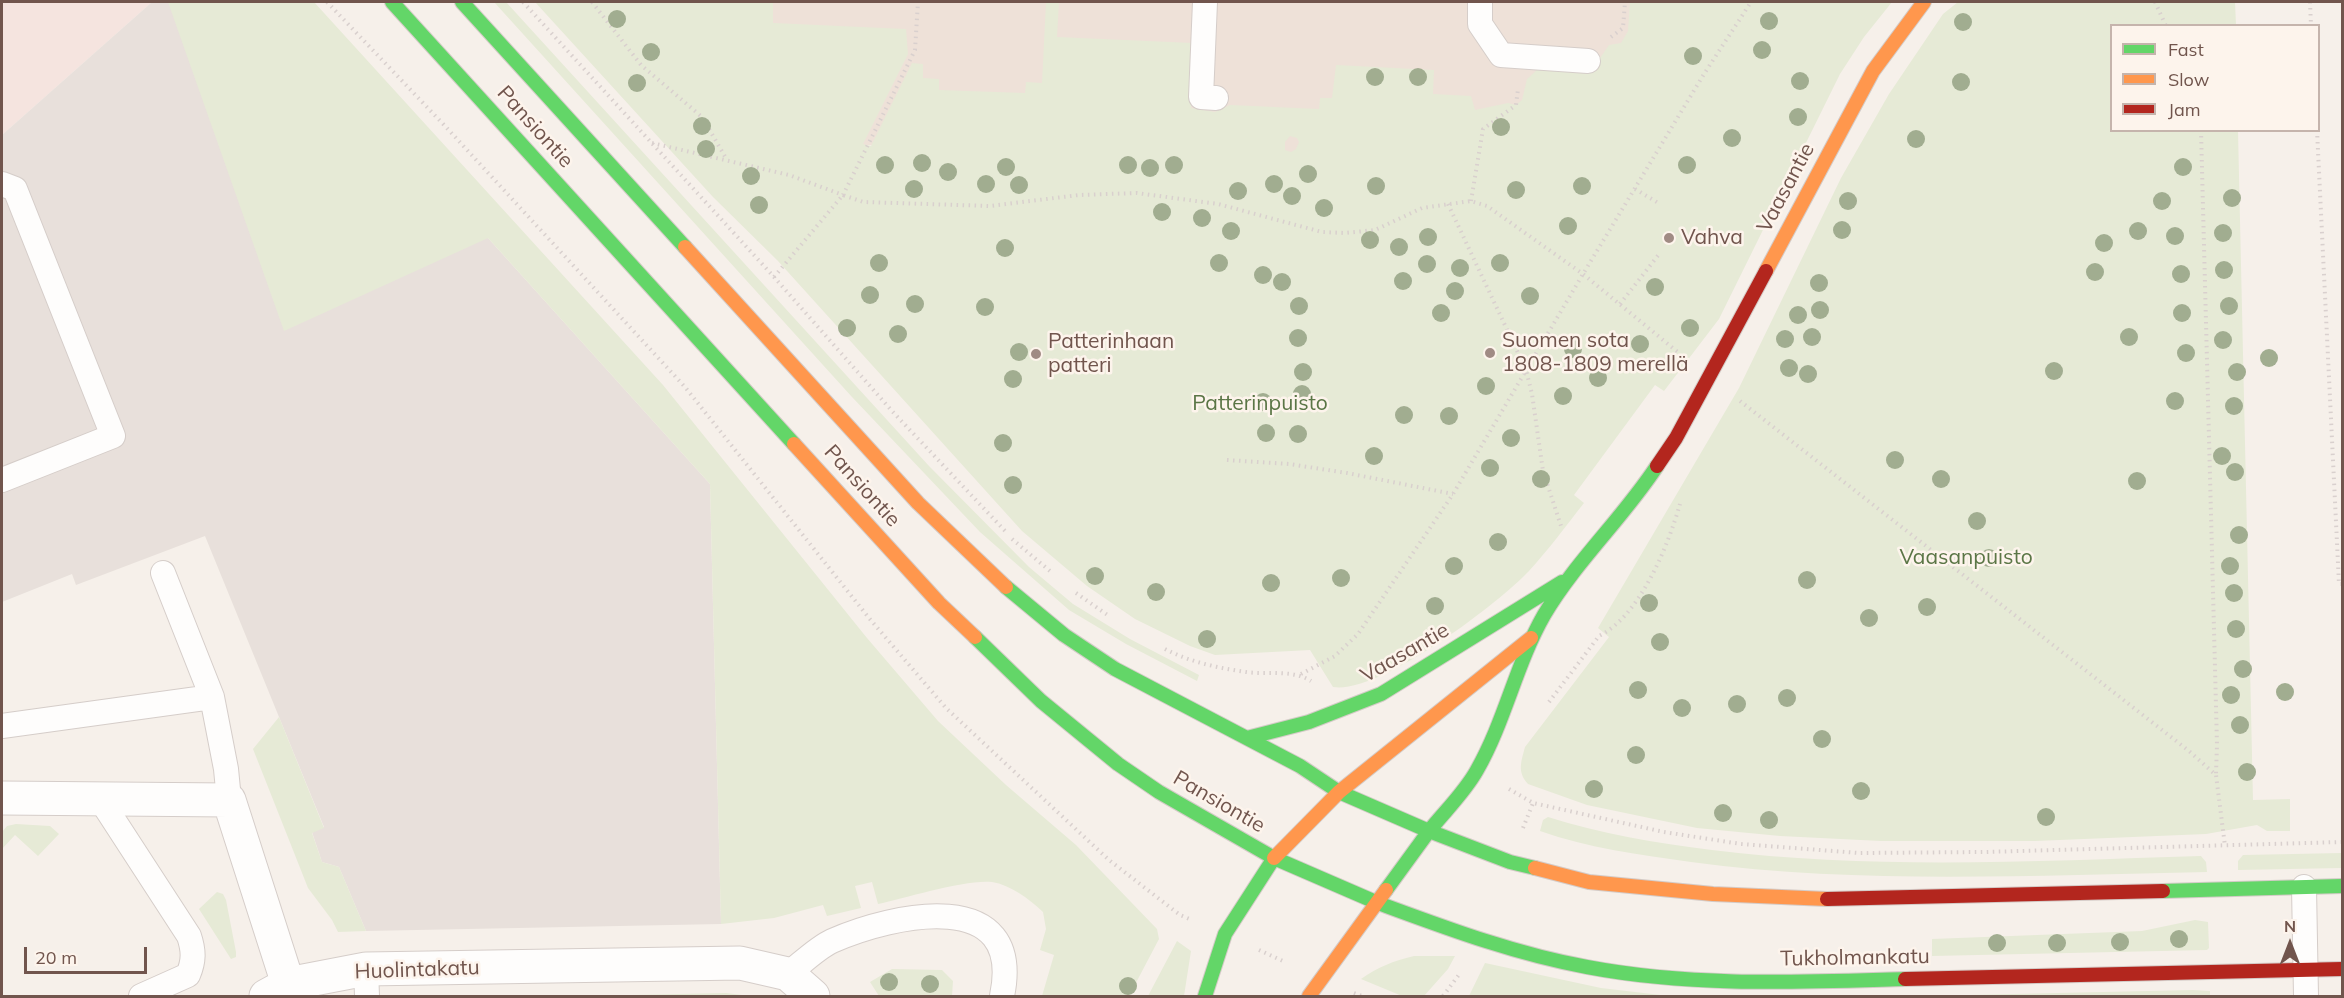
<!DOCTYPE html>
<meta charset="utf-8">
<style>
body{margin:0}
#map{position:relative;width:2344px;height:998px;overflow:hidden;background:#f6f0ea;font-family:Mulish,sans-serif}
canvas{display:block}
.frame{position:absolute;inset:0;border:3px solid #71554d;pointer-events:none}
.legend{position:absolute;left:2110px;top:24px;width:210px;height:108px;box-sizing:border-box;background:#fdf4ec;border:2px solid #c5b4ac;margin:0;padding:8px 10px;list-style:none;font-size:18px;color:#71554d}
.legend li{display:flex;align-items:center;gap:12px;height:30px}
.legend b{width:30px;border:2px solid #c5b4ac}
.north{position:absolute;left:2260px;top:914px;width:60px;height:60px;-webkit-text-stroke:4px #fdf4ec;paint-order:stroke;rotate:0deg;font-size:16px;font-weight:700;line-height:24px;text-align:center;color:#71554d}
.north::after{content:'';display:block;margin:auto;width:21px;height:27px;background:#71554d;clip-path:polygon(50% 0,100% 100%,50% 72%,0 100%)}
.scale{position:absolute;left:24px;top:947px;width:123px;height:27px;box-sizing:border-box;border:3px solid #71554d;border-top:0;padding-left:8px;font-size:18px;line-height:21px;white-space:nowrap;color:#71554d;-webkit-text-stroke:4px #fdf4ec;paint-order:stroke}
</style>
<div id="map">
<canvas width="2344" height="998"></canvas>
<div class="frame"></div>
<ul class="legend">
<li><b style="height:8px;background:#63d668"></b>Fast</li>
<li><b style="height:8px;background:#ff974d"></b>Slow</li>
<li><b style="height:8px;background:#b3261e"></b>Jam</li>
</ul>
<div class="north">N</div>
<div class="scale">20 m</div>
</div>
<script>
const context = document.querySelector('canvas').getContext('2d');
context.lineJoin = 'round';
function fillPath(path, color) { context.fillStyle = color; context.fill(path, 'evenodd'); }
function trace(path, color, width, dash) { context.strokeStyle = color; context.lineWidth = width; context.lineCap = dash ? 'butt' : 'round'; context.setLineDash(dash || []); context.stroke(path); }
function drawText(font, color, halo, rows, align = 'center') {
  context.font = font + ' Mulish,sans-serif'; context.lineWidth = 5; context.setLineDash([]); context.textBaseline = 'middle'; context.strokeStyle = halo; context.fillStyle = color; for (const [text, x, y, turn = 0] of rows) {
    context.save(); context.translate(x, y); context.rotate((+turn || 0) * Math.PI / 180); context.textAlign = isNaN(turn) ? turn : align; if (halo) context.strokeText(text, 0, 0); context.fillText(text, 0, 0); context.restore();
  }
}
const residential = new Path2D(`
 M612,2H1665L1570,163L863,145Z`);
const commercial = new Path2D(`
 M2,2H152L2,135Z`);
const industrial = new Path2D(`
 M152,2H280L488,238L710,484L721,924L366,931L339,867L322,862L312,832L324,827L205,536L76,585L72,574L2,602V135Z`);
const green = new Path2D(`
 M168,2H314L663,385L867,638L938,721L1006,785L1076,845L1157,929L1159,939L1129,996H1042L1054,955L1040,950L1046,929L1043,912C1029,899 1011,885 992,882C967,879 905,898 878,904L872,882L855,886L861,908L827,916L823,905L774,918L721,924L710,484L488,238L284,331Z
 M494,2H506L929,466L1029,567L1073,604L1130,639L1199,675L1197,681L1126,644L1069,610L980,532L852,397Z
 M535,2H773V23L906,29L908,54L863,144L871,146L912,63L923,64V78L939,79V90L1025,93L1026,82L1042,83L1046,2H1059L1057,37L1193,43L1191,108L1215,112L1230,105L1319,109L1320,98H1332L1336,65L1434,70L1433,94L1471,96L1475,110L1508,103L1516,105L1522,100L1527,79L1537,70L1595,72L1600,58L1609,45L1621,43L1628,31L1630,2H1892L1864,37L1840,74L1719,319L1664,391L1655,385L1574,495L1584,503C1566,526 1549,549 1529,571C1498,604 1378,695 1333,687L1310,650L1215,655L1190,646L1135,619L1087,586L1022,531L778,261L713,197ZM1290,136L1297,138L1299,142L1296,149L1291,152L1285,150V142Z
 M1958,2H2235L2236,25L2112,26V130L2238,131L2253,800L2290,799V831H2267L2257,825L2206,834L2035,841H1881L1780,836L1697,828L1587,805L1528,784C1517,772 1521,762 1525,747L1609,637L1598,628L1739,388L1841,178L1889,94L1943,14Z
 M279,717L324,828L312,833L322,862L339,867L366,931L338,932L332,920L308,888L253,749Z
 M1548,817C1601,834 1656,843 1712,850C1874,870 2038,861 2201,856L2206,862L2207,872C2035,875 1862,885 1691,862C1640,855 1588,848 1540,831L1543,820Z
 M16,824L50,826L59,834L38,856L15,835L2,849V832L7,826Z
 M2342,853V868L2238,870V861L2243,855Z
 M217,892L223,894L226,900L236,952V957L231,959L199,909Z
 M2195,920L2208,922L2209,948L2207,950L1932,956V939L2142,931Z
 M1177,941L1191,951L1184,996H1148Z
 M1414,956H1455L1448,969L1424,996H1402L1361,979C1378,967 1393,961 1414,956Z
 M1485,963L1601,988L1669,996H1469Z
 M892,969L942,970L953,981L952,996H879L870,982Z
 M2193,990L2210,991V996H1923Z
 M726,993L750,996H584Z`);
const path = new Path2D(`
 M327,2L445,126L685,387L869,618L946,708L1109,860L1180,915L1192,920
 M523,2L774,277L892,411L1007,533
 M592,2L641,65L702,117L727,160
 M2155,2L2166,26
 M2310,2L2311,26
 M1611,37L1623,28L1625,2
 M2201,130L2217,745L2216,774
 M2317,130L2339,584H2342
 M652,143L789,175L843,195L915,50L918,2
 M1635,189L1660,204
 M1471,201L1483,129L1516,105L1518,89
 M1448,204L1526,370L1532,394L1543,471L1562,529
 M774,277L843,195L863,202L990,206L1079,195L1137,193L1218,204L1322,232L1345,233L1375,230L1422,208L1471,201L1487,206L1583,274L1680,354
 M1620,304L1660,253
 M1740,401L2189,751L2216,775L2225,846
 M1227,460L1289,464L1347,473L1453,494
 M1012,539L1050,571
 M1076,593L1109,616
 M1165,649C1190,662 1218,668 1246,672C1268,675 1292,669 1311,681
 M1301,674L1335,656L1358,634L1453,494L1583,274L1704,74L1751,2
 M1549,702L1599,636C1640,616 1668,546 1680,504
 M1509,789L1533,803L1664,832L1741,844L1859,853L1984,852L2342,842
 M1523,828L1533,803
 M1259,950L1285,962
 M1354,993L1362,996
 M1443,996L1461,972`);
const lane = new Path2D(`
 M1205,2L1201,97L1216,98
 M1480,2V24L1501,55L1588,61
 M2,184L15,189L113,436L2,480
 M163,573L212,697L226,769L229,800
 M2,726L212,697
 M100,799L189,936C194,951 194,961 188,975L141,996
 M2304,887L2306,996
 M366,969L367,996
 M788,974C802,963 817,948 832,941C893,914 1025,885 1002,996`);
const street = new Path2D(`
 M2,798L229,800L288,984
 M266,996L288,984L366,969L740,963L788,974L813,996`);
const fast = new Path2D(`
 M392,2L794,444
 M462,2L685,247
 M1006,587L1064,635L1115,669L1300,766L1339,792L1429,831L1386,890
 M975,637L1041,701L1118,764L1159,792L1274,858L1378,903
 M1247,738L1309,722L1381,694L1562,582
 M1535,868L1510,862L1429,831C1445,811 1465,792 1477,770C1505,721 1516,664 1544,615C1576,561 1623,518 1657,466
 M2163,891L2342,886
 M1378,903C1446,928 1515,954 1587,967C1692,987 1799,982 1905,979
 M1205,996L1225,934L1274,858`);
const slow = new Path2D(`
 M685,247L918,503L1006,587
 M1766,271L1873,71L1924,2
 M794,444L939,603L975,637
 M1274,858L1339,792L1531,638
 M1535,868L1589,882L1713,894L1827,899
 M1309,996L1386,890`);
const jam = new Path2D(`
 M1657,466L1676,438L1766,271
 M1827,899L2163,891
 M1905,979L2342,969`);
const trees = [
 [617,19],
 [1769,21],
 [1963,22],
 [1762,50],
 [651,52],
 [1693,56],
 [1375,77],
 [1418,77],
 [1800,81],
 [1961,82],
 [637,83],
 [1798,117],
 [702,126],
 [1501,127],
 [1732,138],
 [1916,139],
 [706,149],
 [922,163],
 [885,165],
 [1128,165],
 [1174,165],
 [1687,165],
 [1006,167],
 [2183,167],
 [1150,168],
 [948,172],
 [1308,174],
 [751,176],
 [986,184],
 [1274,184],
 [1019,185],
 [1376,186],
 [1582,186],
 [914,189],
 [1516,190],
 [1238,191],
 [1292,196],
 [2232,198],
 [1848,201],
 [2162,201],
 [759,205],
 [1324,208],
 [1162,212],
 [1202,218],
 [1568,226],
 [1842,230],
 [1231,231],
 [2138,231],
 [2223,233],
 [2175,236],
 [1428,237],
 [1370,240],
 [2104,243],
 [1399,247],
 [1005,248],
 [879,263],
 [1219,263],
 [1500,263],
 [1427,264],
 [1460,268],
 [2224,270],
 [2095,272],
 [2181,274],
 [1263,275],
 [1403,281],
 [1282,282],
 [1819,283],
 [1655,287],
 [1455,291],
 [870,295],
 [1530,296],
 [915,304],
 [1299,306],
 [2229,306],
 [985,307],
 [1820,310],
 [1441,313],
 [2182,313],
 [1798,315],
 [847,328],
 [1690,328],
 [898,334],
 [1812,337],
 [2129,337],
 [1298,338],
 [1785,339],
 [2223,340],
 [1640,344],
 [1573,349],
 [1019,352],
 [2186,353],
 [2269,358],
 [1789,368],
 [2054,371],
 [1303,372],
 [2237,372],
 [1808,374],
 [1598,378],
 [1013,379],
 [1486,386],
 [1302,394],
 [1563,396],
 [2175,401],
 [1263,402],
 [2234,406],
 [1404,415],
 [1449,416],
 [1266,433],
 [1298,434],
 [1511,438],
 [1003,443],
 [1374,456],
 [2222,456],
 [1895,460],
 [1490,468],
 [2235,472],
 [1541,479],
 [1941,479],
 [2137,481],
 [1013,485],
 [1977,521],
 [2239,535],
 [1498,542],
 [1989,558],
 [1454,566],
 [2230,566],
 [1095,576],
 [1341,578],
 [1807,580],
 [1271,583],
 [1156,592],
 [2234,593],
 [1649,603],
 [1435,606],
 [1927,607],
 [1869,618],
 [2236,629],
 [1207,639],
 [1660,642],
 [2243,669],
 [1638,690],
 [2285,692],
 [2231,695],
 [1787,698],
 [1737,704],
 [1682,708],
 [2240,725],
 [1822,739],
 [1636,755],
 [2247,772],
 [1594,789],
 [1861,791],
 [1723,813],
 [2046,817],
 [1769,820],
 [2179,939],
 [2120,942],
 [1997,943],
 [2057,943],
 [889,982],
 [930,984],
 [1128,986]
];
const markers = [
 [1669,238,6,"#a08b84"],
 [1490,353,6,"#a08b84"],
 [1036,354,6,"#a08b84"]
];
const streetNames = [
 ["Pansiontie",535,127,48],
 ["Vaasantie",1786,188,-62],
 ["Pansiontie",862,486,48],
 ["Vaasantie",1405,653,-30],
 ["Pansiontie",1219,802,30],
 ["Tukholmankatu",1855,958,-1],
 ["Huolintakatu",417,970,-2]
];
const poiNames = [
 ["Vahva",1681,238],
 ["Suomen sota",1502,341],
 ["1808-1809 merellä",1502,365],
 ["Patterinhaan",1048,342],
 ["patteri",1048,366]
];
const parkNames = [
 ["Patterinpuisto",1260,404],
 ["Vaasanpuisto",1966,558]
];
fillPath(residential, '#eee1d8');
fillPath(commercial, '#f5e4df');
fillPath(industrial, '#e8e0db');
fillPath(green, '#e6ead6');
trace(lane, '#d5cdc9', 26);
trace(street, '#d5cdc9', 35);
trace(fast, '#d4cbc7', 16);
trace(slow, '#d4cbc7', 16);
trace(jam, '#d4cbc7', 16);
trace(path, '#d9d0ce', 4, [1.5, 4.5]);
trace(lane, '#fefdfc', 24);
trace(street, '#fefdfc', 33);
trace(fast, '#63d668', 14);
trace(slow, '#ff974d', 14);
trace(jam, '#b3261e', 14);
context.fillStyle = '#a1ad90';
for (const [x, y] of trees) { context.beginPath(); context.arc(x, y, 9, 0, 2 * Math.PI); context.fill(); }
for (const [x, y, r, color] of markers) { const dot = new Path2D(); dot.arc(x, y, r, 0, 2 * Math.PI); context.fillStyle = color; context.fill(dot); trace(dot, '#fdf4ec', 2); }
drawText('21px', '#71554d', '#fdf4ec', streetNames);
drawText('21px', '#71554d', '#fdf4ec', poiNames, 'left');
drawText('21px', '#5b7646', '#fdf4ec', parkNames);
</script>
